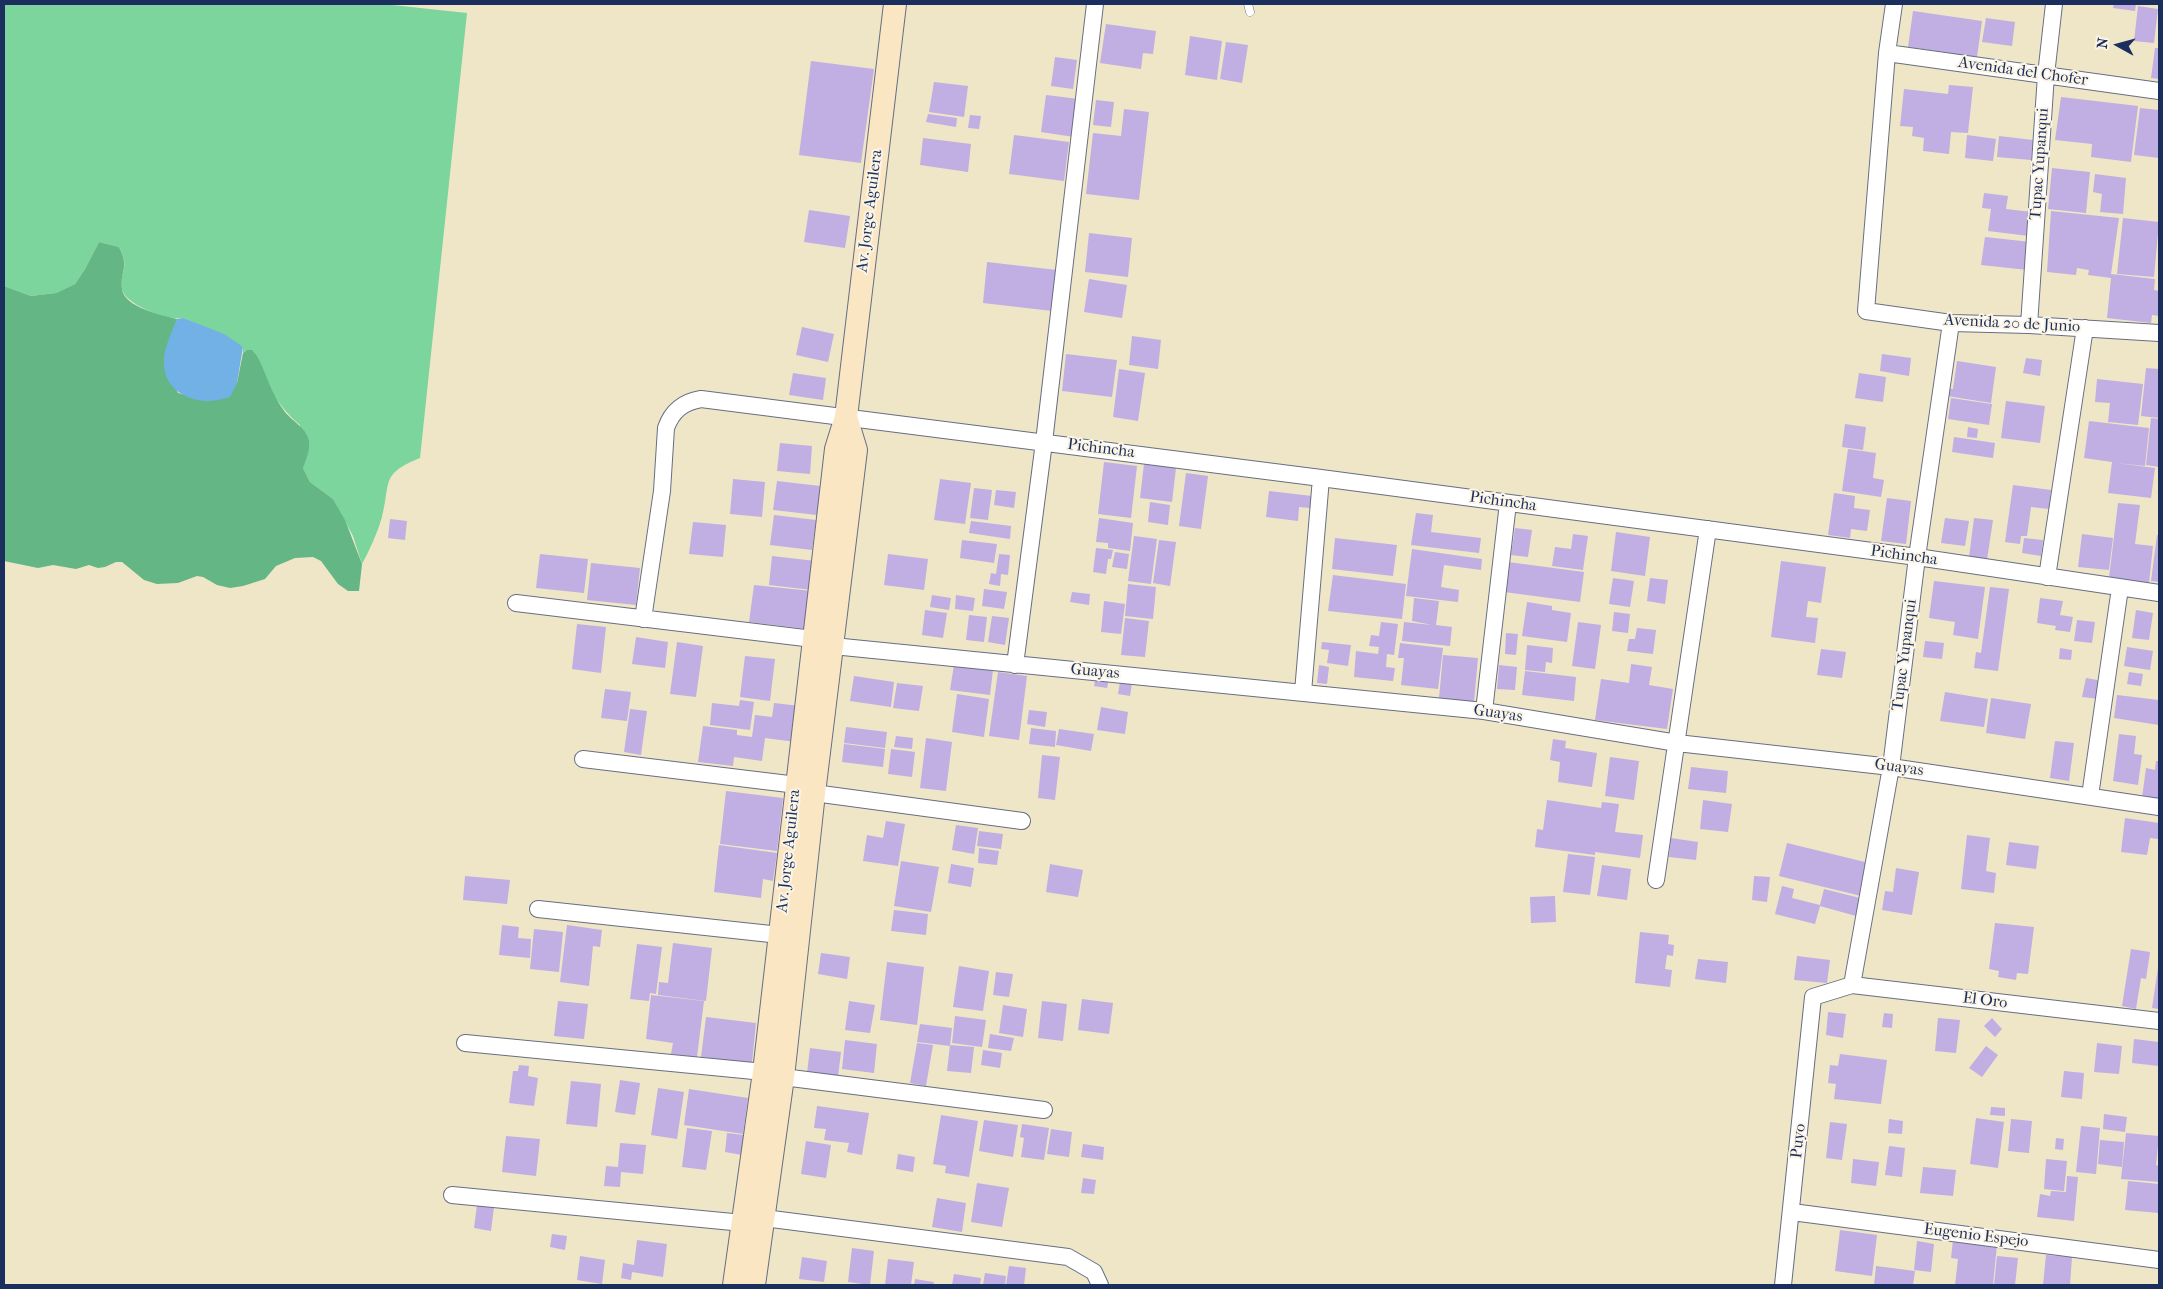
<!DOCTYPE html>
<style>
body{margin:0}
#map{position:relative;width:2163px;height:1289px;overflow:hidden;background:#efe6c8;font-family:"IM FELL French Canon",serif}
canvas{display:block}
.frame{position:absolute;inset:0;border:5px solid #1b2f5e;pointer-events:none}
.north{position:absolute;left:2093px;top:20px;width:50px;height:50px;-webkit-text-stroke:4px #fcf5e5;paint-order:stroke;rotate:277deg;font-size:14px;font-weight:700;line-height:20px;text-align:center;color:#1b2f5e}
.north::after{content:'';display:block;margin:auto;width:18px;height:22px;background:#1b2f5e;clip-path:polygon(50% 0,100% 100%,50% 72%,0 100%)}
</style>
<div id="map">
<canvas width="2163" height="1289"></canvas>
<div class="frame"></div>
<div class="north">N</div>
</div>
<script>
const context = document.querySelector('canvas').getContext('2d');
context.lineJoin = 'round';
function fillPath(path, color) { context.fillStyle = color; context.fill(path, 'evenodd'); }
function trace(path, color, width, dash) { context.strokeStyle = color; context.lineWidth = width; context.lineCap = dash ? 'butt' : 'round'; context.setLineDash(dash || []); context.stroke(path); }
function drawText(font, color, halo, rows, align = 'center') {
  context.font = font + ' "IM FELL French Canon",serif'; context.lineWidth = 4; context.setLineDash([]); context.textBaseline = 'middle'; context.strokeStyle = halo; context.fillStyle = color; for (const [text, x, y, turn = 0] of rows) {
    context.save(); context.translate(x, y); context.rotate((+turn || 0) * Math.PI / 180); context.textAlign = isNaN(turn) ? turn : align; if (halo) context.strokeText(text, 0, 0); context.fillText(text, 0, 0); context.restore();
  }
}
const green = new Path2D(`
 M4,4H383L467,13L420,458C380,474 391,482 382,517C377,534 370,549 362,564L353,536L333,499L310,482L303,468L304,463L300,425C276,405 263,377 247,350L243,353V347L183,318C169,321 125,305 122,289C119,271 131,270 119,247L99,242L85,269L75,284L56,293L31,296L4,286Z`);
const forest = new Path2D(`
 M99,242L119,247C130,269 120,269 122,289C124,307 161,315 177,319L164,361L178,393L207,401L237,383L243,353L247,350H252L257,356C267,375 271,394 285,412C292,421 308,429 309,442C310,451 306,459 303,468L310,482L333,499L345,520L362,564L359,591H348L338,584L321,561L313,557L295,558L276,566L265,579L243,586L230,588L217,585L203,577L197,576L178,583L157,584L144,580L122,562H116L105,567L98,568L89,565L76,569L53,565L38,568L4,561V286L31,296L56,293L75,284L85,269Z`);
const water = new Path2D(`
 M183,318L224,334L243,347L237,383L230,397C223,399 214,401 207,401C183,400 163,386 164,361C164,347 172,332 177,319Z`);
const building = new Path2D(`
 M2114,4H2136L2135,11L2113,8Z
 M2138,6L2158,9L2154,43L2134,41Z
 M1913,11L1982,21L1977,57L1908,47Z
 M1986,18L2015,22L2012,46L1982,42Z
 M1106,24L1156,31L1153,54L1143,53L1141,69L1100,63Z
 M1190,36L1222,41L1217,80L1185,75Z
 M1226,42L1248,45L1242,83L1220,79Z
 M2155,48H2159V79L2151,78Z
 M1055,57L1077,60L1073,89L1051,86Z
 M811,61L874,69L861,163L799,155Z
 M934,82L968,86L964,117L929,112Z
 M1949,85L1973,87L1968,133L1951,132L1949,154L1923,151L1924,138L1912,136L1913,127L1900,126L1904,89L1948,94Z
 M1046,95L1079,99L1074,137L1041,132Z
 M2061,97L2138,106L2131,162L2091,157L2092,144L2055,140Z
 M1096,100L1114,102L1111,127L1093,125Z
 M2140,108L2159,110V158L2134,155Z
 M1124,109L1149,112L1139,200L1086,194L1093,133L1121,136Z
 M928,114L957,118L956,127L926,122Z
 M970,115L981,116L979,129L968,128Z
 M1014,135L1069,142L1064,181L1009,174Z
 M1967,135L1996,139L1993,161L1965,158Z
 M1999,136L2033,140L2031,160L1997,157Z
 M923,138L971,144L968,172L920,165Z
 M2052,168L2090,172L2086,213L2048,209Z
 M2095,174L2126,178L2123,214L2100,212L2102,194L2093,192Z
 M1984,193L2008,196L2006,209L2032,212L2029,236L1988,231L1991,209L1982,208Z
 M809,210L850,216L845,248L804,242Z
 M2051,211L2119,218L2111,274L2155,279L2154,290L2159,291V316L2152,315L2151,323L2107,318L2111,278L2088,275L2089,270L2077,268L2076,275L2047,272Z
 M2123,218L2159,222L2154,277L2117,274Z
 M1089,233L1132,238L1128,277L1085,272Z
 M1985,237L2031,242L2028,270L1981,265Z
 M987,262L1057,270L1052,311L983,303Z
 M1089,279L1127,285L1122,318L1084,312Z
 M802,327L834,334L828,362L796,355Z
 M1132,336L1161,340L1158,369L1129,365Z
 M1066,354L1117,360L1112,397L1062,391Z
 M1882,354L1911,358L1909,376L1880,371Z
 M2026,358L2042,360L2040,376L2023,373Z
 M1957,361L1996,367L1991,403L1947,396L1949,389H1953Z
 M2146,368L2159,369V418L2141,416Z
 M1119,369L1145,373L1138,421L1113,417Z
 M793,373L826,378L823,400L789,395Z
 M1859,373L1886,377L1883,402L1855,398Z
 M2097,379L2143,384L2138,425L2108,422L2110,403L2095,402Z
 M1951,398L1992,404L1989,425L1948,419Z
 M2006,401L2045,406L2040,443L2001,438Z
 M2151,418L2159,419V467L2146,465Z
 M2089,421L2149,428L2145,466L2116,463L2155,468L2151,498L2108,493L2112,462L2084,458Z
 M1845,424L1866,427L1863,450L1842,447Z
 M1968,427L1978,429L1977,438L1967,437Z
 M1954,437L1995,443L1993,458L1952,452Z
 M780,443L812,446L810,474L777,471Z
 M1848,449L1876,453L1873,478L1884,480L1881,497L1842,491Z
 M1104,462L1137,466L1131,518L1098,514Z
 M1144,464L1176,468L1172,502L1140,498Z
 M1186,473L1208,476L1201,529L1179,526Z
 M733,479L765,482L762,517L730,514Z
 M940,479L971,483L965,524L934,520Z
 M777,481L820,486L817,515L773,510Z
 M2013,485L2051,490L2049,509L2031,507L2027,536H2021L2020,544L2005,542Z
 M974,488L992,490L988,520L970,518Z
 M996,490L1016,492L1014,508L994,505Z
 M1269,491L1312,496L1310,508L1299,507L1298,521L1266,517Z
 M1834,493L1855,496L1854,508L1870,510L1867,531L1851,529L1850,538L1828,535Z
 M1887,498L1911,501L1906,544L1881,541Z
 M1150,502L1170,505L1168,525L1148,522Z
 M2118,503L2140,505L2135,544L2153,546L2149,583L2109,578Z
 M1416,513L1433,515L1431,532L1481,538L1479,553L1411,545Z
 M774,515L816,520L812,550L770,545Z
 M1099,518L1133,523L1130,551L1108,548V543L1096,542Z
 M1945,518L1969,521L1965,546L1941,543Z
 M1974,518L1993,520L1987,560L1969,557Z
 M390,519L407,521L405,540L388,538Z
 M971,521L1011,526L1010,539L969,533Z
 M693,522L726,525L723,557L689,554Z
 M1515,528L1532,530L1528,557L1511,555Z
 M1616,532L1650,537L1645,576L1611,571Z
 M1573,534L1588,536L1583,570L1552,566L1555,547L1571,549Z
 M2082,534L2113,538L2109,570L2078,567Z
 M2157,535H2159V582L2151,581Z
 M1134,536L1157,539L1151,584L1128,581Z
 M1335,538L1397,545L1393,576L1332,569Z
 M2024,538L2043,540L2041,556L2022,553Z
 M962,540L997,544L994,563L960,558Z
 M1159,540L1176,542L1170,586L1153,583Z
 M1096,548L1113,550L1111,559H1108L1106,574L1093,572Z
 M1412,549L1482,559L1481,570L1444,565L1441,587L1459,590L1458,602L1406,596Z
 M1115,552L1129,554L1127,569L1112,567Z
 M540,554L588,559L584,593L536,588Z
 M888,554L928,559L924,590L884,585Z
 M999,554L1010,555L1008,575L1001,574L1000,586L989,584L991,573L996,574Z
 M772,556L816,561L812,590L769,585Z
 M1781,561L1826,567L1821,603L1808,601L1806,617L1818,618L1815,643L1771,637Z
 M1508,562L1584,572L1580,602L1504,592Z
 M591,563L640,568L636,605L587,600Z
 M1333,575L1406,584L1402,619L1328,611Z
 M1613,578L1634,581L1630,607L1609,604Z
 M1650,578L1668,580L1665,604L1647,601Z
 M1934,581L1985,587L1978,639L1953,635L1955,622L1929,618Z
 M1128,584L1156,587L1153,619L1125,616Z
 M754,585L812,591L807,629L749,622Z
 M1990,587L2009,589L1998,671L1974,668L1976,652L1981,653Z
 M984,589L1007,592L1004,609L982,606Z
 M1072,592L1090,594L1089,605L1070,602Z
 M932,595L951,598L949,610L930,607Z
 M956,595L975,598L973,611L955,609Z
 M1414,598L1439,601L1436,625L1452,627L1450,646L1402,641L1404,622L1432,625L1412,621Z
 M2040,598L2063,601L2060,615L2073,617L2070,632L2055,630L2056,626L2037,623Z
 M1104,601L1125,604L1121,634L1101,632Z
 M1527,602L1552,606V610L1571,613L1567,642L1522,636Z
 M925,610L947,613L943,638L922,635Z
 M2136,610L2153,613L2149,640L2132,638Z
 M1614,612L1630,614L1628,633L1612,631Z
 M969,615L987,617L984,642L966,640Z
 M992,616L1009,618L1005,645L988,642Z
 M1125,618L1149,621L1145,657L1121,655Z
 M2077,620L2095,622L2092,643L2074,641Z
 M1381,622L1398,624L1394,655L1387,654L1386,667L1395,668L1393,681L1354,677L1356,651L1378,654L1379,647L1369,646L1371,635L1379,636Z
 M1578,622L1601,625L1595,669L1572,666Z
 M577,624L606,627L601,673L572,669Z
 M1637,628L1656,630L1653,654L1627,651L1629,639H1635Z
 M1506,633L1518,634L1516,655L1505,654Z
 M636,637L668,642L665,668L632,664Z
 M1925,641L1944,643L1942,659L1923,657Z
 M677,642L703,646L696,697L670,694Z
 M1322,642L1351,645L1348,666L1327,663L1329,650L1321,649Z
 M1400,643L1443,648L1438,689L1401,685L1404,658H1398Z
 M1527,645L1553,648L1552,663L1546,662L1545,672L1525,670Z
 M2127,647L2153,651L2150,670L2124,666Z
 M2060,648L2072,650L2071,660L2059,659Z
 M1821,649L1846,652L1842,678L1817,675Z
 M1443,655L1478,658L1474,702L1439,698Z
 M745,656L775,659L770,701L740,697Z
 M1631,664L1652,667L1649,685L1673,689L1667,729L1595,720L1601,679L1629,683Z
 M954,665L993,670L990,695L950,690Z
 M1319,665L1329,667L1327,684L1317,683Z
 M1499,665L1517,667L1515,690L1497,689Z
 M1525,671L1576,677L1574,701L1522,695Z
 M998,672L1027,676L1019,740L989,736Z
 M2129,672L2143,674L2141,686L2127,684Z
 M854,676L894,682L891,707L850,701Z
 M1096,676L1109,678L1107,688L1094,686Z
 M2086,678L2103,681L2100,699L2082,697Z
 M1120,682L1132,684L1130,696L1118,694Z
 M897,683L923,686L919,711L893,708Z
 M605,689L631,692L627,721L601,718Z
 M1945,692L1988,699L1984,727L1940,721Z
 M957,694L989,699L984,737L952,732Z
 M2117,695L2159,700V725L2114,718Z
 M1991,698L2031,704L2025,739L1986,733Z
 M740,700L754,702L750,730L710,725L712,703L739,706Z
 M774,703L800,706L796,742L765,738L762,761L734,757L733,766L698,762L703,726L737,730V735L752,737L755,715L772,717Z
 M1101,707L1128,712L1125,734L1097,730Z
 M630,709L647,711L641,755L624,752Z
 M1029,710L1047,712L1045,727L1027,724Z
 M846,727L887,732L885,748L844,743Z
 M1031,728L1056,731L1055,747L1029,744Z
 M1059,729L1094,734L1091,751L1056,745Z
 M2119,734L2136,736L2134,754L2142,755L2138,785L2113,781Z
 M896,736L913,738L912,749L894,747Z
 M926,738L952,742L946,791L920,788Z
 M1553,739L1566,741L1565,748L1597,753L1592,787L1558,782L1560,762L1550,760Z
 M2055,741L2074,743L2069,781L2050,778Z
 M844,744L885,749L883,767L842,762Z
 M891,749L915,752L912,777L888,774Z
 M1042,755L1060,757L1055,800L1038,798Z
 M1610,757L1639,761L1634,800L1605,796Z
 M2156,761H2159V800L2142,798L2146,768L2155,770Z
 M1691,767L1728,771L1726,793L1688,789Z
 M726,791L783,798L777,851L720,844Z
 M1547,800L1601,808L1602,802L1619,804L1615,832L1643,835L1640,858L1595,852V855L1535,847L1537,829L1543,830Z
 M1703,800L1732,804L1728,832L1700,829Z
 M2125,818L2159,823V839L2150,838L2147,855L2121,852Z
 M886,821L905,824L898,866L863,861L867,835L883,838Z
 M956,825L978,828L974,854L952,850Z
 M979,831L1003,834L1001,849L977,846Z
 M1967,835L1990,838L1986,871L1996,873L1994,893L1961,889Z
 M1671,838L1698,842L1696,860L1669,857Z
 M2009,842L2039,846L2036,869L2006,865Z
 M1787,843L1869,863L1861,896L1779,876Z
 M719,845L777,853L773,881L763,879L761,898L714,892Z
 M979,848L999,851L997,865L978,863Z
 M1568,854L1595,857L1590,895L1563,892Z
 M901,861L939,867L931,912L894,906Z
 M951,864L974,868L971,887L948,883Z
 M1050,864L1083,870L1078,897L1046,892Z
 M1602,865L1631,869L1627,900L1597,896Z
 M1896,868L1919,872L1912,915L1882,910L1885,891L1893,892Z
 M465,876L510,880L507,904L463,900Z
 M1754,876L1770,877L1767,902L1752,900Z
 M1782,886L1794,889L1792,898L1820,905L1824,889L1860,898L1856,916L1820,906L1815,924L1775,914Z
 M1555,896L1556,922L1531,923L1530,897Z
 M894,910L928,914L926,935L891,931Z
 M1995,923L2034,927L2028,974L2017,973L2016,980L1998,977L1999,971L1989,969Z
 M502,925L519,927L518,938L531,939L530,958L499,955Z
 M567,925L602,930L600,947L593,946L589,986L560,982Z
 M534,929L563,932L559,972L530,969Z
 M1640,932L1669,935L1668,944L1674,945L1673,956L1667,955L1665,969L1672,970L1670,987L1635,983Z
 M673,943L712,948L706,1001L658,995L659,982L668,983Z
 M637,944L662,947L656,994L650,993L649,1001L630,999Z
 M2131,949L2150,952L2146,979L2141,978L2136,1009L2122,1006Z
 M821,953L850,957L847,979L818,974Z
 M1797,956L1830,960L1827,983L1794,980Z
 M1698,959L1728,962L1726,983L1695,979Z
 M887,962L924,967L917,1025L880,1020Z
 M959,966L989,971L983,1011L953,1007Z
 M2158,968H2159V1009L2152,1008Z
 M996,972L1013,974L1009,997L993,995Z
 M651,995L704,1001L697,1057L671,1054L673,1043L646,1039Z
 M1082,999L1113,1003L1109,1034L1078,1030Z
 M558,1001L588,1004L584,1039L554,1036Z
 M849,1001L875,1005L870,1033L845,1030Z
 M1042,1001L1067,1004L1063,1041L1038,1038Z
 M1003,1005L1027,1009L1023,1037L999,1033Z
 M1828,1012L1846,1014L1843,1038L1826,1035Z
 M1884,1013L1893,1014L1892,1028L1882,1027Z
 M955,1016L986,1020L982,1047L952,1043Z
 M706,1017L756,1023L752,1063L701,1057Z
 M1938,1018L1960,1020L1956,1053L1935,1051Z
 M1992,1018L2002,1029L1995,1037L1984,1026Z
 M920,1024L952,1028L950,1046L917,1042Z
 M990,1034L1014,1038L1011,1051L988,1048Z
 M2134,1039L2159,1042V1066L2132,1063Z
 M845,1040L877,1044L874,1073L842,1069Z
 M917,1043L933,1045L926,1086L910,1083Z
 M2097,1043L2122,1046L2119,1074L2094,1072Z
 M950,1045L974,1047L971,1073L947,1071Z
 M1986,1046L1998,1055L1982,1077L1969,1068Z
 M810,1048L841,1052L838,1077L807,1073Z
 M983,1050L1002,1053L1000,1068L981,1065Z
 M1840,1054L1887,1060L1881,1104L1834,1099L1836,1084L1828,1083L1830,1065L1838,1066Z
 M519,1065L529,1066L528,1076L538,1078L534,1106L509,1103L513,1071H518Z
 M2064,1071L2084,1073L2082,1099L2061,1097Z
 M620,1080L640,1083L635,1115L615,1112Z
 M571,1081L601,1084L597,1127L566,1124Z
 M658,1088L684,1092L677,1139L651,1135Z
 M689,1089L748,1098L743,1134L684,1125Z
 M817,1106L869,1113L862,1155L847,1152L849,1143L824,1140L826,1129L814,1128Z
 M1991,1107L2005,1108V1116L1990,1115Z
 M2104,1114L2127,1117L2125,1132L2103,1129Z
 M941,1115L978,1121L969,1177L945,1173L946,1166L933,1164Z
 M1976,1118L2004,1122L1998,1168L1970,1164Z
 M1889,1119L1903,1121L1902,1134L1888,1133Z
 M2011,1119L2032,1121L2029,1153L2008,1151Z
 M984,1120L1018,1125L1013,1157L979,1151Z
 M1830,1122L1847,1124L1842,1160L1826,1158Z
 M1022,1124L1049,1128L1044,1160L1021,1157L1024,1138L1020,1137Z
 M2081,1126L2100,1128L2096,1174L2076,1172Z
 M687,1128L712,1131L706,1170L682,1167Z
 M1051,1129L1072,1132L1069,1157L1047,1154Z
 M727,1133L744,1135L742,1155L725,1152Z
 M2126,1133L2159,1136L2156,1165L2159,1166V1182L2121,1179Z
 M506,1136L540,1139L536,1176L502,1172Z
 M2056,1138L2064,1139L2063,1150L2055,1149Z
 M2100,1140L2124,1142L2122,1167L2098,1164Z
 M806,1141L831,1145L826,1178L801,1174Z
 M620,1143L646,1145L643,1174L621,1172L620,1187L604,1186L606,1166L618,1167Z
 M1083,1144L1104,1147L1103,1160L1081,1157Z
 M1889,1146L1905,1148L1902,1177L1885,1175Z
 M898,1154L915,1157L913,1172L896,1169Z
 M1853,1159L1879,1162L1876,1186L1851,1183Z
 M2046,1159L2067,1161L2064,1191L2044,1189Z
 M1923,1167L1956,1170L1953,1196L1920,1193Z
 M2067,1176L2078,1177L2074,1221L2037,1217L2040,1194L2050,1196L2051,1191L2066,1192Z
 M1083,1178L1096,1180L1094,1194L1081,1193Z
 M2128,1181L2159,1184V1213L2125,1210Z
 M977,1183L1009,1188L1002,1227L971,1222Z
 M937,1198L966,1203L962,1232L932,1227Z
 M477,1205L494,1207L491,1231L474,1228Z
 M1840,1230L1877,1235L1872,1276L1835,1271Z
 M552,1234L567,1236L565,1250L550,1247Z
 M637,1240L667,1244L663,1277L632,1272L631,1280L621,1278L623,1263L634,1265Z
 M1953,1240L1997,1245L1993,1285H1955L1958,1259L1951,1258Z
 M1917,1241L1934,1244L1931,1272L1914,1270Z
 M852,1248L874,1251L870,1285L848,1282Z
 M2046,1255L2072,1257L2070,1285H2043Z
 M580,1256L605,1260L602,1284L577,1280Z
 M1997,1256L2018,1258L2015,1285H1994Z
 M802,1257L827,1261L824,1282L799,1279Z
 M888,1259L914,1262L911,1285H885Z
 M1009,1266L1026,1268L1024,1285H1006Z
 M1876,1266L1915,1271L1913,1285H1874Z
 M985,1273L1006,1276L1005,1285H983Z
 M954,1274L981,1278L980,1285H952Z
 M915,1279L934,1282L933,1285H914Z`);
const lane = new Path2D(`
 M1248,4L1250,12`);
const street = new Path2D(`
 M1894,4L1887,53L1866,311L1951,323L2029,325L2159,333
 M1887,53L2159,91
 M2029,325L2046,75L2054,4
 M2047,577L2085,328
 M516,603L813,639
 M643,619L662,491L666,428C672,411 683,402 701,399L1321,478L1917,557L2159,593
 M833,646L1484,711L1677,743L1891,767L2159,807
 M1015,665L1044,442L1095,4
 M1303,692L1321,478
 M1484,711L1508,503
 M583,759L797,785
 M814,793L1022,821
 M2090,796L2120,588
 M1656,880L1708,529
 M538,909L780,935
 M1852,985L1891,767L1917,557L1951,323
 M465,1043L764,1072
 M783,1077L1044,1110
 M452,1195L743,1223
 M1792,1212L2159,1260
 M764,1218L1068,1257L1094,1272L1100,1285
 M1783,1285L1813,997L1852,985L2159,1021`);
const secondary = new Path2D(`
 M734,1285L764,1072L836,449L846,417L895,4
 M754,1285L783,1077L814,793L856,450L846,417`);
const streetNames = [
 ["Avenida del Chofer",2023,72,8],
 ["Tupac Yupanqui",2040,164,-86],
 ["Av. Jorge Aguilera",870,211,-83],
 ["Avenida 20 de Junio",2012,324,3],
 ["Pichincha",1101,449,7],
 ["Pichincha",1503,502,8],
 ["Pichincha",1904,556,8],
 ["Tupac Yupanqui",1905,655,-83],
 ["Guayas",1095,672,5],
 ["Guayas",1498,714,8],
 ["Guayas",1899,768,8],
 ["Av. Jorge Aguilera",789,851,-84],
 ["El Oro",1985,1001,7],
 ["Puyo",1799,1141,-84],
 ["Eugenio Espejo",1976,1236,7]
];
fillPath(green, '#7bd59c');
fillPath(forest, '#64b684');
fillPath(water, '#72b1e5');
fillPath(building, '#c1aee2');
trace(lane, '#656f83', 9);
trace(street, '#656f83', 18);
trace(secondary, '#656f83', 24);
trace(lane, '#fff', 8);
trace(street, '#fff', 16);
trace(secondary, '#fbe6c4', 22);
drawText('16px', '#1b2f5e', '#fcf5e5', streetNames);
</script>
